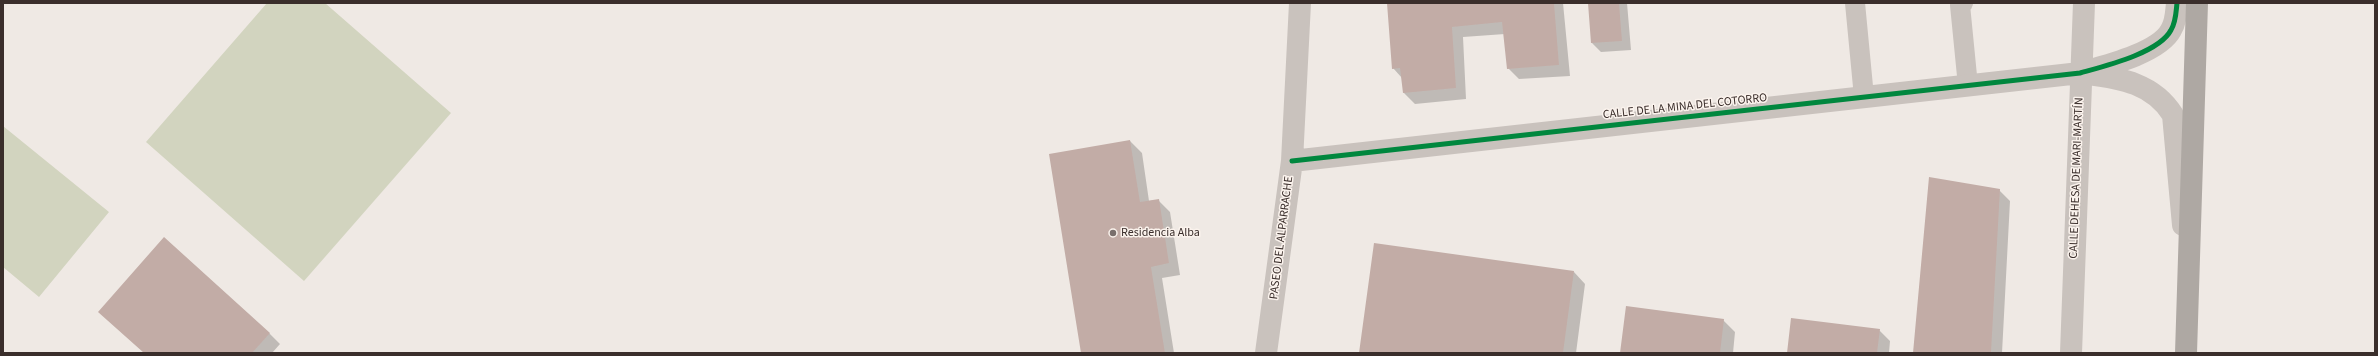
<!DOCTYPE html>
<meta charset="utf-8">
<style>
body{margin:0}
#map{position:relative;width:2378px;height:356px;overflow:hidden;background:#efe9e4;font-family:"Source Sans 3",sans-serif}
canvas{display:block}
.frame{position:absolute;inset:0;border:4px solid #3a2e2b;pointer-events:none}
</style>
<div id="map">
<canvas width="2378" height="356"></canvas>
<div class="frame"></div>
</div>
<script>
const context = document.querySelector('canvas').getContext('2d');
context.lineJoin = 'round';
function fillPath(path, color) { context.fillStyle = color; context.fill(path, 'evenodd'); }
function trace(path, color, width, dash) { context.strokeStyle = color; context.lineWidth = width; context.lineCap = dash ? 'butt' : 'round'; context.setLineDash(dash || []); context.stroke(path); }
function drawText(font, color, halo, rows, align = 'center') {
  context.font = font + ' "Source Sans 3",sans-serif'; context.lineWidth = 3; context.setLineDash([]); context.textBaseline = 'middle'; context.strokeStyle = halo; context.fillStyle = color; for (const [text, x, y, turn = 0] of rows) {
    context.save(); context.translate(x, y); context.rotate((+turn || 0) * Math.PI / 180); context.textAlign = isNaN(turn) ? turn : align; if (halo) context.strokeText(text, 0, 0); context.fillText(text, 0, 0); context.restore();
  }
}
const green = new Path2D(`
 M267,3H325L451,113L304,281L146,142Z
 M3,126L109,212L39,297L3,267Z`);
const shadow = new Path2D(`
 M1388,3H1563L1570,76L1519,79L1508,68L1505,34L1463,37L1466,99L1415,104L1404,93L1402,78L1393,68Z
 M1589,3H1627L1631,50L1601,52L1592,43Z
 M1130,141L1142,153L1149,201L1158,200L1170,212L1180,275L1162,278L1174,353H1082Z
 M1999,190L2010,201L2002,353H1914Z
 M1574,272L1585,284L1576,353H1360Z
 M1723,320L1735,332L1733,353H1621Z
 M1879,330L1890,341L1889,353H1788Z
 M269,333L280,344L272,353H144Z`);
const building = new Path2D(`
 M1387,3H1554L1559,65L1507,69L1502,22L1452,27L1456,88L1403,93L1400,68L1392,69Z
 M1588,3H1619L1622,41L1591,43Z
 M1130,140L1140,202L1159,199L1169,263L1151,267L1165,353H1081L1049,154Z
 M1929,177L2000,189L1991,353H1913Z
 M164,237L270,333L252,353H144L98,312Z
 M1374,243L1574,271L1563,353H1359Z
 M1626,306L1724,319L1720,353H1620Z
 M1791,318L1880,329L1877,353H1787Z`);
const lane = new Path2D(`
 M1855,3L1864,97
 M1963,3L1960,5L1968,86`);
const street = new Path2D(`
 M2088,74C2121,78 2154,84 2173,115L2183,225
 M1292,161L2080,73C2105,66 2159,53 2171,30C2176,22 2176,12 2177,3
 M1266,353L1292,161L1300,3
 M2071,353L2084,3`);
const highway = new Path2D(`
 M2186,353L2197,3`);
const cycleway = new Path2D(`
 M1292,161L2080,73C2105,66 2159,53 2171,30C2176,22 2176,12 2177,3`);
const markers = [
 [1113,233,4,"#796f6c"]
];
const streetNames = [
 ["CALLE DE LA MINA DEL COTORRO",1685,107,-6],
 ["CALLE DEHESA DE MARI-MARTÍN",2077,178,-88],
 ["PASEO DEL ALPARRACHE",1282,238,-83]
];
const poiNames = [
 ["Residencia Alba",1121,233]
];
fillPath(green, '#d2d4bf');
fillPath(shadow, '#0003');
fillPath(building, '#c2aca6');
trace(lane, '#c9c2bd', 20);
trace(street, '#c9c2bd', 22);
trace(highway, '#aea8a3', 22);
trace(cycleway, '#00873e', 5);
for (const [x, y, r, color] of markers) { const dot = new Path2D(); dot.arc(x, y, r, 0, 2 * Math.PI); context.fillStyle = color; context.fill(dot); trace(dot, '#fbf3ed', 1.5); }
drawText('12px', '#3a2e2b', '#fbf3ed', streetNames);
drawText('12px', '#3a2e2b', '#fbf3ed', poiNames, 'left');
</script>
